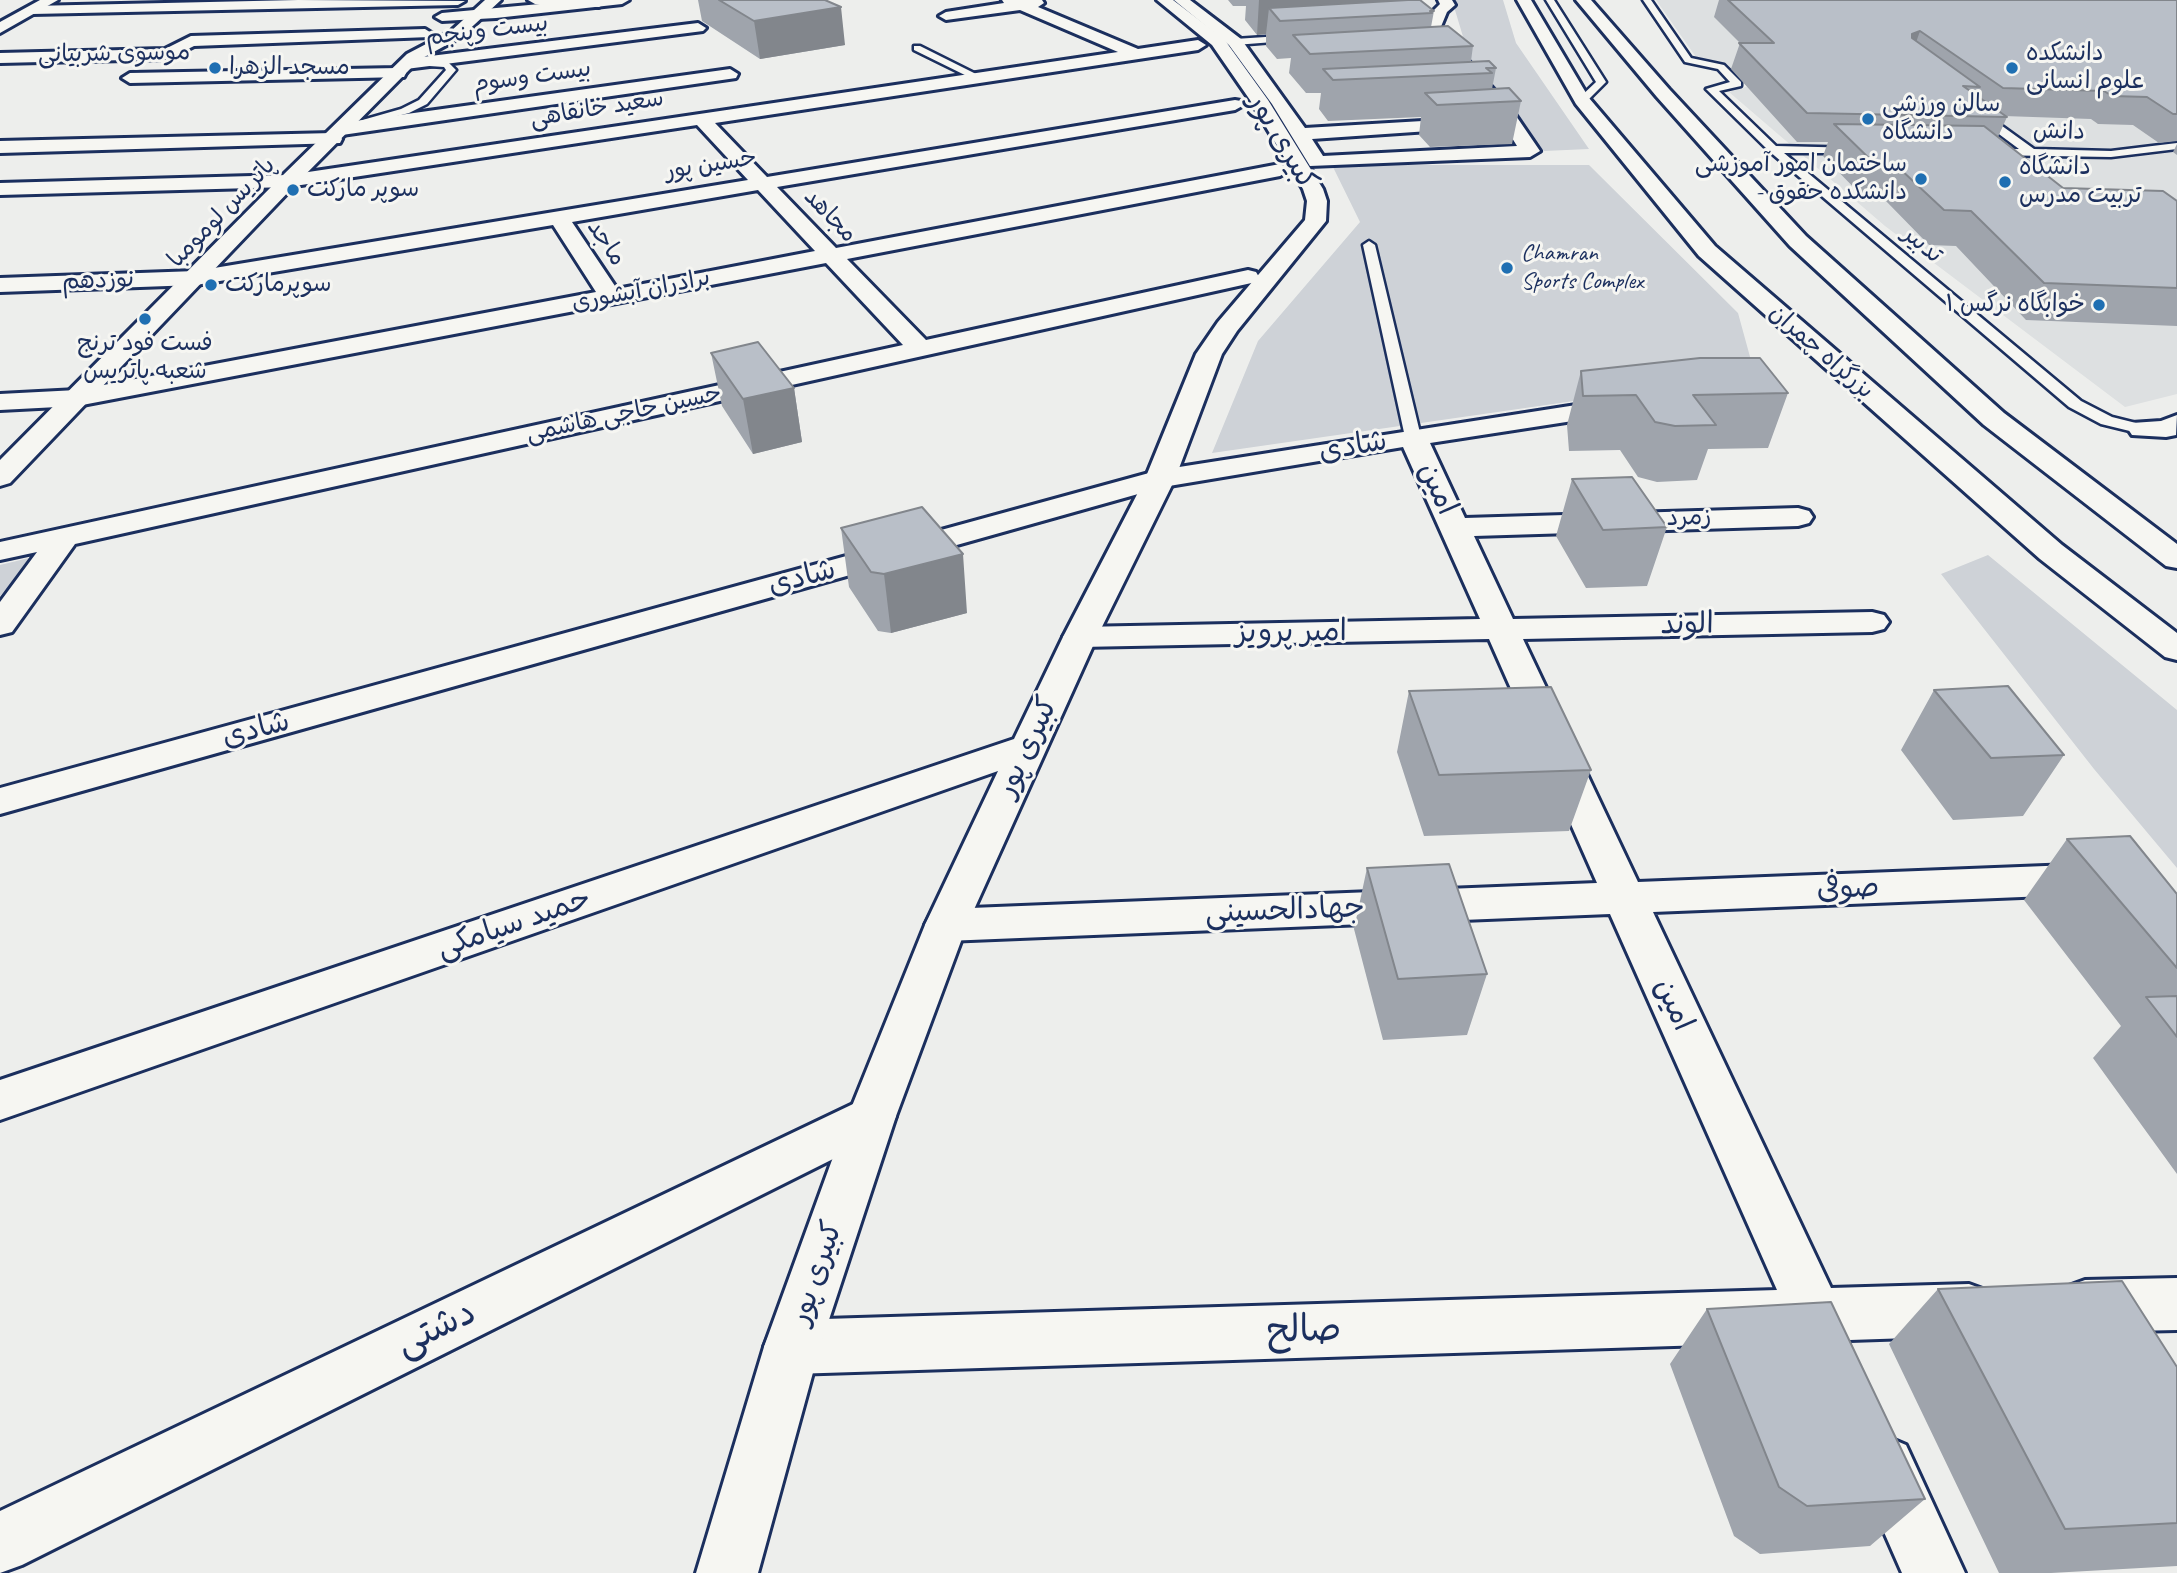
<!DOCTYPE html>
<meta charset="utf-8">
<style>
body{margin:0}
canvas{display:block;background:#edeeec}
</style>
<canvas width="2177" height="1573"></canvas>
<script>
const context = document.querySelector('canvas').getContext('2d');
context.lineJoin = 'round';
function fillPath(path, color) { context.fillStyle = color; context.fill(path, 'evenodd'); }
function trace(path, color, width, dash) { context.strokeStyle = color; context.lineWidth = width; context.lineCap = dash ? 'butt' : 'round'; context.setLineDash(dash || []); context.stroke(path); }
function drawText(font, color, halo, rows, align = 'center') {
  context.font = font + ' Caveat,"Playpen Sans Arabic",sans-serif'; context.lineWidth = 6; context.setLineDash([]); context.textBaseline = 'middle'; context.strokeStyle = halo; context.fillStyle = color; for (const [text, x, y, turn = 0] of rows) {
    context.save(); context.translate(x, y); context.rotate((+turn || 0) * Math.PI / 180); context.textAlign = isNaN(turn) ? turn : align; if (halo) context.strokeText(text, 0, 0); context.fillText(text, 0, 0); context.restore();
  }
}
const built = new Path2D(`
 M1656,0H2177V394L2125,407L1885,226L1729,92L1749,86L1727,64L1696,57Z`);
const green = new Path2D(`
 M1452,0H1503L1516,43L1589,149L1544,151L1462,55L1464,40Z
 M1332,165H1589L1738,313L1755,375L1212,453L1258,341L1360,222Z
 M1988,555L2177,710V868L2094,769L1941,574Z
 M33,557L0,596V565Z`);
const service = new Path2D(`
 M1546,0H1554L1606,82L1586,102L1577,100L1596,82Z
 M1643,0H1651L1691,58L1724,65L1741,82V86L1719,91L1776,146L1860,148L1862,150L1856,153H1784L2081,401L2112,417L2148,426L2150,429L2148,432L2142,434L2101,424L2069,407L1769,151L1706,89L1730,82L1718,69L1685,62Z
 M1296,35L1301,38L1299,40L1235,45L1230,42L1235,39Z
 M914,46H920L984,78L975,80L914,50Z
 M415,61H447L456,70L427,104L409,113L338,131V127L401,109L419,100L446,70L444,67L415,65Z
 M1972,110H1980L2034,149L2111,151L2177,143V149L2111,157L1988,155L1984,154V150L2019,149L1972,114Z
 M1369,241L1375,245L1421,437L1413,442L1405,437L1363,245Z`);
const minor = new Path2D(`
 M298,0L465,1L458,5L32,14L25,10L32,6Z
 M1002,0H1042L1044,3L1038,7L1138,49L1198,40L1206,45L1198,50L715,123L767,177L1235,100L1241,101L1244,105L1235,110L777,187L836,248L1280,164L1290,170L1280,176L847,259L926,340L1248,270L1256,272L1259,277L1256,282L75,544L12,632L0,635V602L37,552L0,560V542L903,345L826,263L77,406L0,410V394L77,390L596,292L553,225L196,285L0,292V278L196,271L748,180L697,125L288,187L0,195V183L288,175L1118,52L1020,10L946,20L939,16L946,12L1004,3ZM758,190L815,251L617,289L572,222Z
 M1174,0H1190L1241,39L1305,128L1473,118L1482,123L1473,128L1312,139L1323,156L1517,146L1499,117L1424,30L1434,10L1440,4L1438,0H1452L1455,5L1447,12L1440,29L1512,110L1540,151L1530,157L1310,166L1272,104L1229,45Z
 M698,23L706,28L703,31L406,69L398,64L406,59Z
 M425,29L433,34L430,37L194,46L168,59L0,63V53L165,49L191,36Z
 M398,68L406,73L404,77L130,83L122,78L130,73Z
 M730,69L738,74L736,78L342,135L333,129L342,123Z
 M333,133L340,135L342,139L340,143L0,153V141Z
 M1621,398L1631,400L1634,406L1631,412L1430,443L1465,518L1798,508L1809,511L1813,517L1809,523L1798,526L1474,536L1513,619L1872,612L1884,615L1889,622L1884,629L1872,632L1523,639L1638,882L2071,865L2086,869L2092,880L2086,891L2071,895L1653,912L1831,1288L1969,1284L1988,1291L1996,1310L1988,1329L1969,1336L1850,1340L1845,1354L1825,1362L1805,1354L1800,1342L792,1374L772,1366L764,1347L772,1328L792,1320L1777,1290L1610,914L946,941L931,936L925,925L931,914L946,909L1597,883L1489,639L1080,647L1068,644L1063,637L1068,630L1080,627L1480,619L1403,447L1163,487L0,814V788L1160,470Z
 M2177,415L2176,435L2166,437L2132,435L2128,429L2132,423L2161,421Z
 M872,1095L889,1101L896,1116L889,1131L22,1565L0,1573V1511Z
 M2177,1278V1330L2085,1332L2066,1325L2058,1306L2066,1287L2085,1280Z
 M1885,1436L1906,1445L1965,1573H1902L1855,1466L1864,1445Z`);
const tertiary = new Path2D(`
 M583,0H629L622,4L496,18L442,21L435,17L442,13Z
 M1157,0H1173L1224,39L1268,100L1323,189L1327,201L1326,221L1237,331L1222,354L1175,479L1097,637L967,925L896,1116L820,1347L758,1573H696L764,1347L848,1116L925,925L998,771L0,1120V1080L1014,739L1063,637L1145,479L1196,354L1218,322L1305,220L1307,201L1303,189L1250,100L1212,45Z`);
const secondary = new Path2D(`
 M40,0H58L0,33V22Z
 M485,0H501L461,37L419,60L295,185L10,483L0,486V460L281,177L407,54L451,31Z
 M528,0H604L606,3L599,7L535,4Z`);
const trunk = new Path2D(`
 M1517,0H1531L1589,98L1715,246L2062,545L2177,633V660L2165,657L2040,559L1699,256L1576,104Z
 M1576,0H1591L1669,89L1806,236L2004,413L2177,544V568L2166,566L1984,425L1790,246L1657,97Z`);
const wall = new Path2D(`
 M698,0H825L845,45L760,59L702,21Z
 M1228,0H1420L1434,11L1431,27L1473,46L1471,61L1496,68L1492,89L1521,101L1512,144L1430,147L1419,135L1421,117L1328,121L1319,109L1321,93H1306L1289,73L1291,58L1277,59L1266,46V34L1257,35L1245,20L1246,6H1233Z
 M1719,0H2177V141L2159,143L2133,125L2098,124L2091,119L2004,116L2007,117L1998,137L2063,188L2177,201V326L2026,320L1956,246L1929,245L1885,200H1866L1823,156L1828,142H1797L1731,69L1740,43L1714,17Z
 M2177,144V155L2173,152Z
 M711,353L794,388L802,442L753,454L722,406Z
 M1581,371L1788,393L1768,448L1708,449L1697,480L1657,482L1638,477L1620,450L1569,451L1567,425Z
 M1572,479L1667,527L1647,586L1586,588L1556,536Z
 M841,528L967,613L891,633L878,631L849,587Z
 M1934,690L2064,755L2023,816L1953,820L1901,750Z
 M1409,691L1591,770L1569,831L1424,836L1397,752Z
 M2067,839L2177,894V1174L2093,1058L2121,1026L2024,900Z
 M1367,868L1487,974L1467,1035L1383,1040L1354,929Z
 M1938,1289L2177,1367V1566L2051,1573H1999L1889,1344Z
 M1707,1309L1925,1499L1870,1546L1760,1554L1734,1536L1670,1364Z`);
const shadedWall = new Path2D(`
 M1259,0H1406L1269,8L1266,34L1257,35Z
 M841,7L845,45L760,59L754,21Z
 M1920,31L1911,57L1912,34Z
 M794,388L802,442L753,454L743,399Z
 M963,554L967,613L891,633L884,574Z`);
const building = new Path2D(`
 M719,0H825L841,7L754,21Z
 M1408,0H1420L1434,11H1430L1432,13L1280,21L1269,8Z
 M1728,0H2177V114H2173L2147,97L2112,96L2104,91L2003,88L1920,31L1912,34V38L1980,87L1963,86L2007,117L1807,113L1739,43H1774Z
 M1448,26L1473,46L1310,54L1293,35Z
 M1489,61L1496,68H1486L1492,73L1333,80L1323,69Z
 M1509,88L1521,101L1437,105L1425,93Z
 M1834,124L1984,126L2063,188L2163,191L2177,201V288L2044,283L1971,211L1944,210L1898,167H1878Z
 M758,342L794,388L743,399L711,353Z
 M1700,358H1760L1788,393L1693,395L1716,425L1675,426L1655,422L1636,395L1583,396L1581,371Z
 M1632,477L1667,527L1603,530L1572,479Z
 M922,507L963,554L884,574L871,572L841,528Z
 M2008,686L2064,755L1991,758L1934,690Z
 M1551,687L1591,770L1439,775L1409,691Z
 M2130,836L2177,894V968L2067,839Z
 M1449,864L1487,974L1398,979L1367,868Z
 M2177,996V1037L2146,997Z
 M2122,1281L2177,1367V1523L2065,1529L1938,1289Z
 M1831,1302L1925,1499L1807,1506L1779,1487L1707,1309Z`);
const markers = [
 [215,68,7,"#1f6fb2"],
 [2012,68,7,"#1f6fb2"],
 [1868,119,7,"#1f6fb2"],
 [1921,179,7,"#1f6fb2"],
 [2005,182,7,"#1f6fb2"],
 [293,190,7,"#1f6fb2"],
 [1507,268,7,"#1f6fb2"],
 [211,285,7,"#1f6fb2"],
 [2099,305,7,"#1f6fb2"],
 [145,319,7,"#1f6fb2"]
];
const farStreetnames = [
 ["بیست وپنجم",487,31,-7],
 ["موسوی شربیانی",114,54,-1],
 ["بیست وسوم",532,77,-8],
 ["سعید خانقاهی",597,109,-9],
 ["دانش",2059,132,1],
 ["حسین پور",711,165,-9],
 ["پاتریس لومومبا",222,213,-46],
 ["مجاهد",830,216,46],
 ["ماجد",606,243,56],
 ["تدبیر",1922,245,40],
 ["نوزدهم",98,281,-2],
 ["برادران آبشوری",641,291,-11],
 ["بزرگراه چمران",1821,352,41],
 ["حسین حاجی هاشمی",624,414,-12],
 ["زمرد",1689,518,-2]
];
const farPoinames = [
 ["دانشکده",2026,54],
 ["علوم انسانی",2026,82],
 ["مسجد الزهرا",229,68],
 ["سالن ورزشی",1882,105],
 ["دانشگاه",1882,133],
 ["ساختمان امور آموزشی",1907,165,"right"],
 ["- دانشکده حقوق",1907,193,"right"],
 ["دانشگاه",2019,168],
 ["تربیت مدرس",2019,196],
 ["سوپر مارکت",307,190],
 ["Chamran",1521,254],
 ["Sports Complex",1521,282],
 ["سوپرمارکت",225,285],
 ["خوابگاه نرگس ۱",2085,305,"right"],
 ["فست فود ترنج",145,344,"center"],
 ["شعبه پاتریس",145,372,"center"]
];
const streetNames = [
 ["کبیری پور",1282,142,59],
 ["شادی",1353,447,-10],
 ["امین",1437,489,65],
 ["شادی",802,578,-15],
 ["الوند",1687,625,-1],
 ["امیر پرویز",1291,633,-1],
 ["شادی",256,730,-15],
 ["کبیری پور",1028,747,-65],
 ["صوفی",1848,889,-2],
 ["جهادالحسینی",1285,911,-2],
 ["حمید سیامکی",514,924,-19],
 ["امین",1673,1005,65],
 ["کبیری پور",817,1273,-71]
];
const nearStreetnames = [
 ["دشتی",436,1329,-26],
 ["صالح",1304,1331,-2]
];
fillPath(built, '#dde0e1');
fillPath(green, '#ced2d7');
trace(service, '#1b2f5e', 5);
trace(minor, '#1b2f5e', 6);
trace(tertiary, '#1b2f5e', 6);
trace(secondary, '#1b2f5e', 6);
trace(trunk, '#1b2f5e', 6);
fillPath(service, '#f6f6f2');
fillPath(minor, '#f6f6f2');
fillPath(tertiary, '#f6f6f2');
fillPath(secondary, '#f6f6f2');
fillPath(trunk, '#f6f6f2');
fillPath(wall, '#9fa4ac');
fillPath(shadedWall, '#82868c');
fillPath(building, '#b9bfc8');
trace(building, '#82868c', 2);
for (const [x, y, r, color] of markers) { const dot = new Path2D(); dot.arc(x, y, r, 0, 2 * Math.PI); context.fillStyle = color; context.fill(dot); trace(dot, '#f6f6f2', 2.5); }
drawText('24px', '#1b2f5e', '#f6f6f2', farStreetnames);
drawText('24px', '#1b2f5e', '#f6f6f2', farPoinames, 'left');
drawText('30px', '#1b2f5e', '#f6f6f2', streetNames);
drawText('37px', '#1b2f5e', '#f6f6f2', nearStreetnames);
</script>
